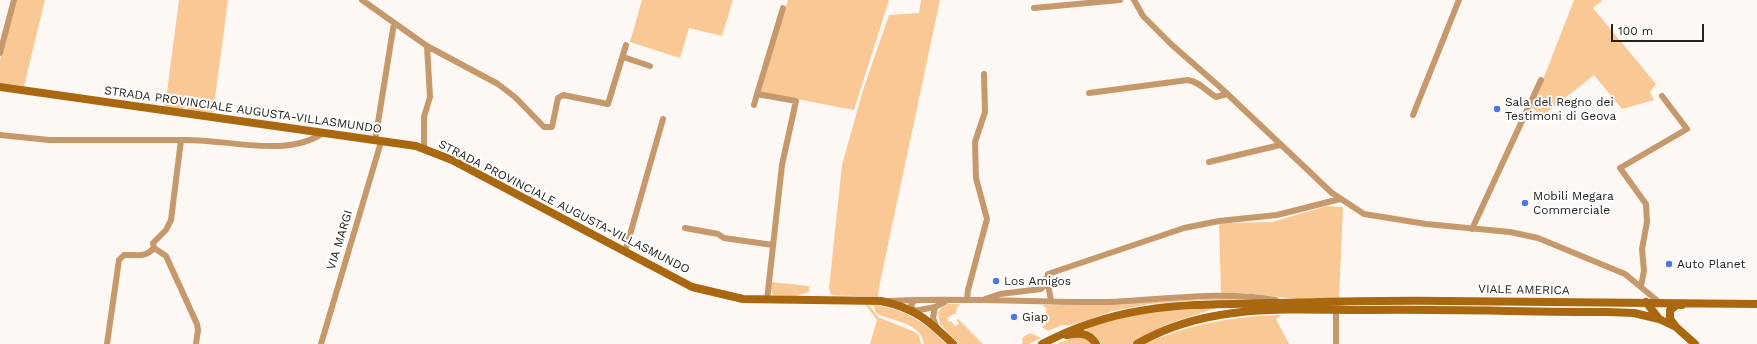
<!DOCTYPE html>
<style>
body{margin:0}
#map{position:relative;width:1757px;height:344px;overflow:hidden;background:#fdf8f3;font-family:"Work Sans",sans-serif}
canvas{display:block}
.scale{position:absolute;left:1611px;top:24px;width:93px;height:18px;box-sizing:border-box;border:2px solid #25211c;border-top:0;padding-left:5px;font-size:12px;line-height:14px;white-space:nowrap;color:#25211c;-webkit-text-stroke:3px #fff;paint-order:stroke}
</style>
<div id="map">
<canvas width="1757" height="344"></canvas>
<div class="scale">100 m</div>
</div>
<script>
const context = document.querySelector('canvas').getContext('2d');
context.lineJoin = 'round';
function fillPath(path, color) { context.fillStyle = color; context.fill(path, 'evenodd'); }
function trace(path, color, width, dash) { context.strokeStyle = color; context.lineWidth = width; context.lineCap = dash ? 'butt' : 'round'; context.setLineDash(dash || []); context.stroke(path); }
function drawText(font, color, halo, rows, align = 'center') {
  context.font = font + ' "Work Sans",sans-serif'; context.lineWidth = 4; context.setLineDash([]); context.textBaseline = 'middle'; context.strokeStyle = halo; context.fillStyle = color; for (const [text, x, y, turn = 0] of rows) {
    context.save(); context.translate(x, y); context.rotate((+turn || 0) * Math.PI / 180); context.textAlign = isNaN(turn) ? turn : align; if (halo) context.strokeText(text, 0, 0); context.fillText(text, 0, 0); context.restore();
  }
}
const green = new Path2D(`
 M16,0H45L24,86L0,83V60Z
 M179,0H228L213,113L188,110V106H185L183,109L165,107Z
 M642,0H733L722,36L689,28L680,58L630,42Z
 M788,0H889L854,110L760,92Z
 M921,0H940L879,287L878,297L831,295L829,288L842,165L863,90L889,15L919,13Z
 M1574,0H1603L1593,8L1656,84L1650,92L1654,100L1622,109L1594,75L1542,116L1532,108Z
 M1327,206L1343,207L1339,298L1297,299L1244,293H1221L1219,223L1272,222Z
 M771,282L809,286V292L796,296L773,295L771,290Z
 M1242,297L1252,299L1186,301L1149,304L1113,311L1072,325H1062L1048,331L1042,327L1046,324V308L1042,305L1113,304Z
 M865,304L870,306L878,317L915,332L919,336L921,344H870L877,320Z
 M948,304H960L957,307L956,313L947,318L949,322L951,321L955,326L959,324L957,320L958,319L983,344H959L940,324L938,312L940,309Z
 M874,305C904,309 925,322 946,344H924C920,322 895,322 878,314L875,311Z
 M1209,308H1216L1165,325L1131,344H1101L1096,336L1086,330L1087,327L1144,313Z
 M1282,315L1276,319L1289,344H1145C1189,324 1234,316 1282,315Z
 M1030,333L1041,338L1029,344H1022L1023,337Z
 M1074,337L1085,338L1093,344H1057Z`);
const street = new Path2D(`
 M362,0L427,46L430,97L424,117V149
 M1134,0L1143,16L1172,45L1220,87L1332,193L1364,214L1426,224L1510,232L1538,238L1625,274L1659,302
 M1034,8L1120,0
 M427,46L498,84L516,98L544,127H552L558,98L563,95L608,104L626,45
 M0,53L14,0
 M623,57L650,66
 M1089,93L1188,80C1200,82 1206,91 1216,97L1227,94
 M754,105L757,94
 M1413,115L1459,0
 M0,135L49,140H181
 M375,141L394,23
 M1209,162L1280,145
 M685,228L718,234L724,238L773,245
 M1472,229L1541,80
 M625,252L663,119
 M1641,286L1644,271L1642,249L1647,222L1646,204L1620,168L1687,129L1662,96
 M985,299L1000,294L1041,289L1046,284V279
 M767,300L782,165L796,101L757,94L783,8
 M915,300L911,305L914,311L935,307
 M967,300L968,290L987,219L976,178L975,142L985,112L984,74
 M888,301C961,297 1034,303 1107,302C1164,300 1220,290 1276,300
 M1051,301L1047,278L1048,274L1184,228L1219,221L1277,215L1340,199
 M937,328L933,318L935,307L945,302
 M107,344L119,260L124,255C136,254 144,259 154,248
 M196,344L198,330L197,324L166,256L154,248L153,243L166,230L171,220L181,140C224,138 286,159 323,133
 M321,344L381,142
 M1336,344V310`);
const secondary = new Path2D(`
 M0,87L416,146L452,160L692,287L743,299L881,301C915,308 928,320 953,344
 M1646,302L1659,319L1676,327L1695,344
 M1676,327L1670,319V310L1677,305H1682
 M1067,335C1079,333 1089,332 1096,344
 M1042,344C1120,303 1183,305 1268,303C1327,302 1386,300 1445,301C1549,302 1653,303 1757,304
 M1137,344C1207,302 1291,310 1370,310C1449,309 1529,312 1608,312L1634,313L1659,319`);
const markers = [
 [1497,109,4,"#4f75e9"],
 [1525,203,4,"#4f75e9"],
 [1669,264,4,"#4f75e9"],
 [996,281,4,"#4f75e9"],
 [1014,317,4,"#4f75e9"]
];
const poiNames = [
 ["Sala del Regno dei",1505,102],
 ["Testimoni di Geova",1505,116],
 ["Mobili Megara",1533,196],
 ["Commerciale",1533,210],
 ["Auto Planet",1677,264],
 ["Los Amigos",1004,281],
 ["Giap",1022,317]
];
const streetNames = [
 ["STRADA PROVINCIALE AUGUSTA-VILLASMUNDO",243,110,8],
 ["STRADA PROVINCIALE AUGUSTA-VILLASMUNDO",564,207,27],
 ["VIA MARGI",340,240,-73],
 ["VIALE AMERICA",1524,290,1]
];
fillPath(green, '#fac895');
trace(street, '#c5996b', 6);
trace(secondary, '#a96810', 8);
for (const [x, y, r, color] of markers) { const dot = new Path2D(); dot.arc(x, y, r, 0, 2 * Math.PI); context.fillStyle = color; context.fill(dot); trace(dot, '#fff', 1.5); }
drawText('12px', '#25211c', '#fff', poiNames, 'left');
drawText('12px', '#25211c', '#fff', streetNames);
</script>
